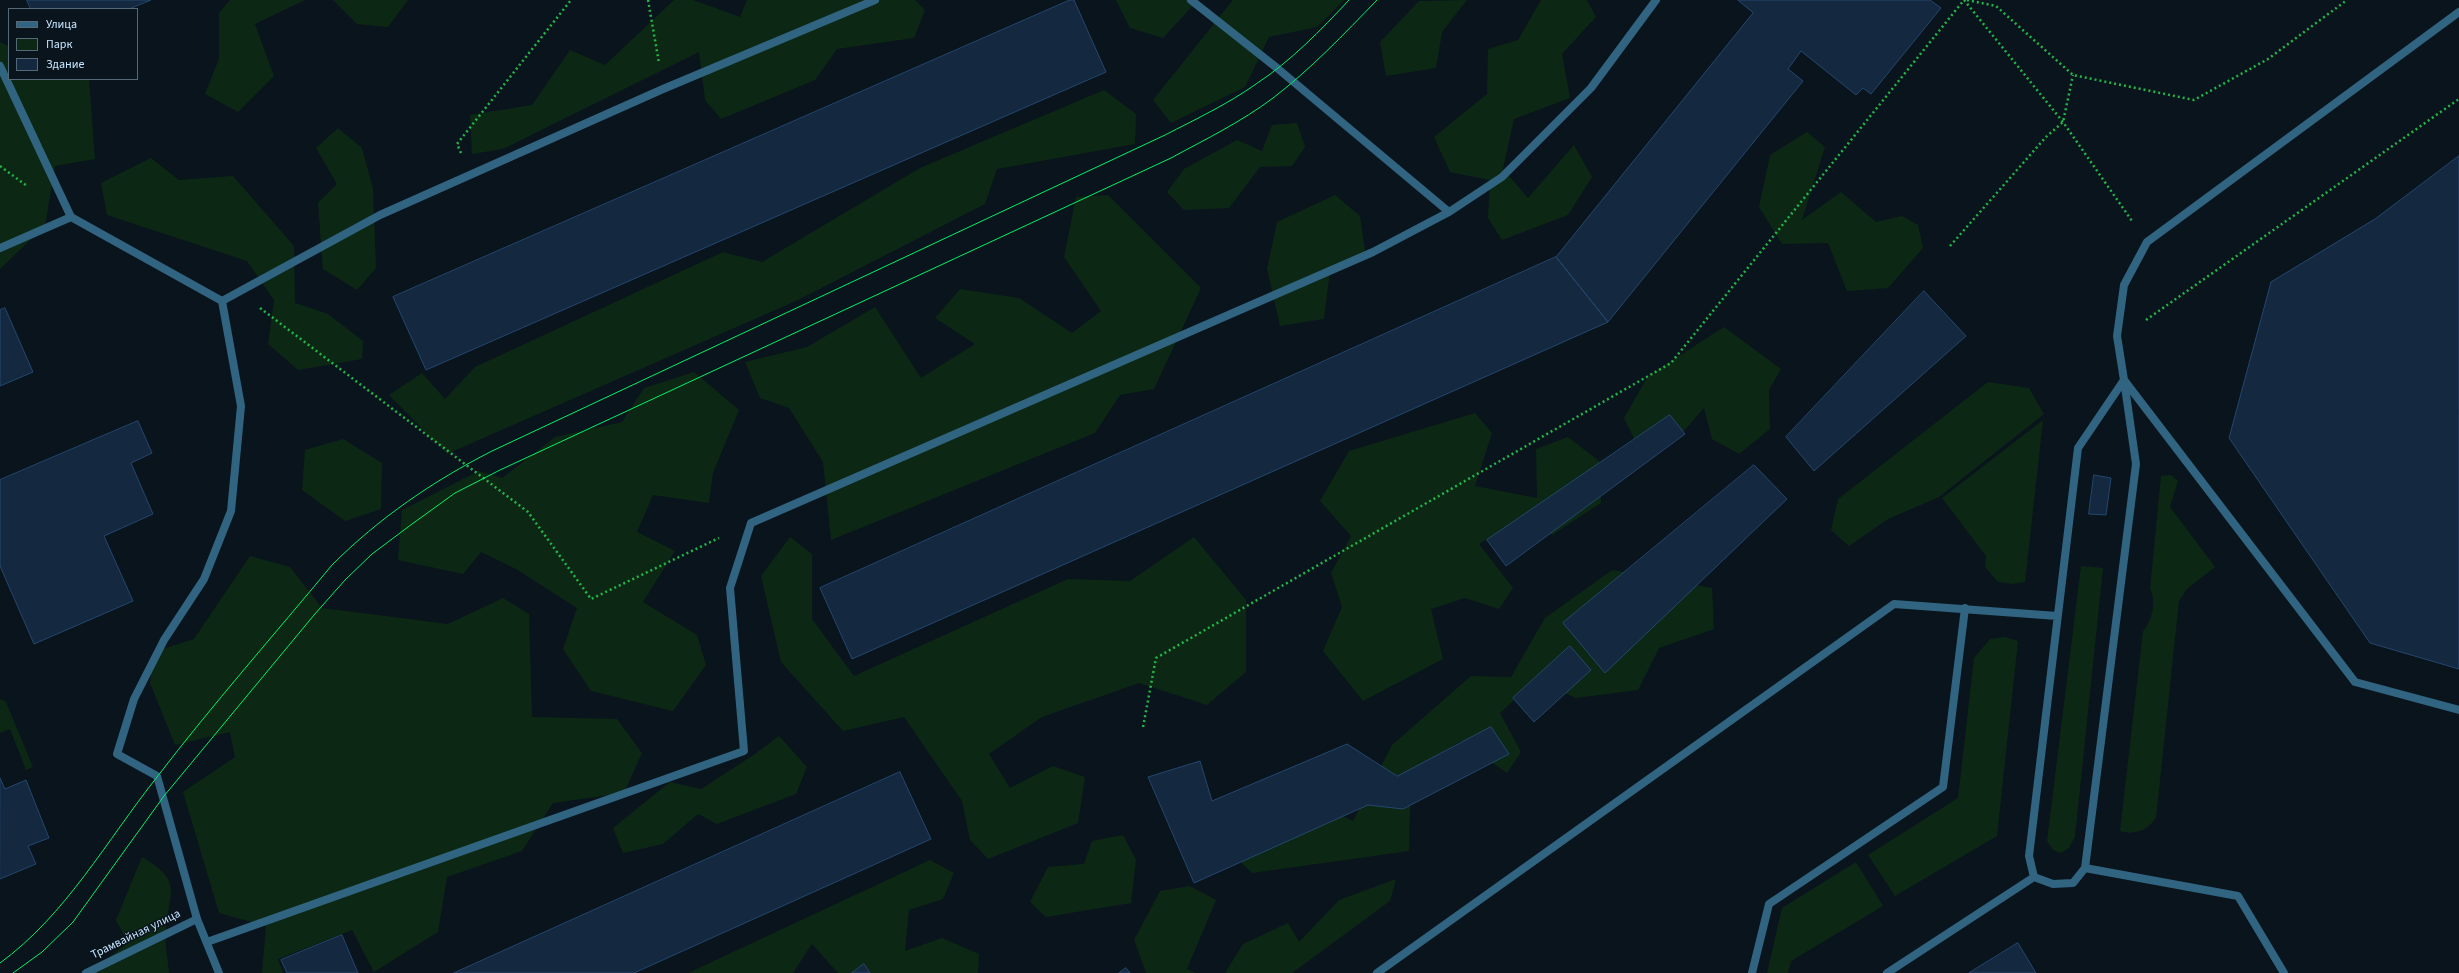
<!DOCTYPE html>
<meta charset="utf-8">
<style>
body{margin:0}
#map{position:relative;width:2459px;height:973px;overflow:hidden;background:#0a141d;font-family:"Source Sans 3",sans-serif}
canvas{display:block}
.legend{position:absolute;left:8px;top:8px;width:130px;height:72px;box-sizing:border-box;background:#0a141d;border:1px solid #556877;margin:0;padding:5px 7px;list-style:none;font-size:12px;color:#c6e6ff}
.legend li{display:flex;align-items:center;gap:8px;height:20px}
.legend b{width:20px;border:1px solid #556877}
</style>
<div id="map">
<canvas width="2459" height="973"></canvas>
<ul class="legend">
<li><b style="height:5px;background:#306481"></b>Улица</li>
<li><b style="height:11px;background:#0c2814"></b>Парк</li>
<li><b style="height:11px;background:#142940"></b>Здание</li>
</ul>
</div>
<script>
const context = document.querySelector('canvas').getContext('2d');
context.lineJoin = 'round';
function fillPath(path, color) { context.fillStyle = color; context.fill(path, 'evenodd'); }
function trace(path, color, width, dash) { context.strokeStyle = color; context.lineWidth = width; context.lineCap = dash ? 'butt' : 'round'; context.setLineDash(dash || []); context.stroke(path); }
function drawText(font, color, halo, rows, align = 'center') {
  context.font = font + ' "Source Sans 3",sans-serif'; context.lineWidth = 3; context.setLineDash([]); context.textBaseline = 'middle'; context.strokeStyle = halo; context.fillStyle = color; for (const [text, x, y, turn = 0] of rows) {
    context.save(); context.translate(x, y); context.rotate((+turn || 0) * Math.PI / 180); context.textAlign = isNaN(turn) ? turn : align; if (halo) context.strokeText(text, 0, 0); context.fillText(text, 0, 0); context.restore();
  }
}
const green = new Path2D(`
 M230,0H305L255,24L274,76L238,112L205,94L219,59V13Z
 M333,0H408L388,27L357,24Z
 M674,0H693L740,17L747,0H915L925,10L914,38L837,49L815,80L721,119L705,100L699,52L503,149L472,154L470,115L532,105L570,50L605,65Z
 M1116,0H1198L1163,38L1130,28Z
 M1233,0H1344L1317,27L1269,37L1245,87L1171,123L1153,100Z
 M1467,0L1442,32L1436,68L1386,76L1380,42L1419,1Z
 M1541,0H1587L1596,17L1562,54L1570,98L1514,119L1503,169L1528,198L1574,145L1592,177L1568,215L1502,240L1488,218L1490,180L1450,172L1434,137L1487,94L1488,49L1518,40Z
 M0,42L9,46V79H89L95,159L55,166L45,226L0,269Z
 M1104,90L1136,114L1135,144L997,169L985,204L798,300L447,454L389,395L422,373L445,399L475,367L723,252L762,262L920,168Z
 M1297,123L1305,147L1292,166L1260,167L1229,208L1184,210L1167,192L1184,169L1237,140L1262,151L1272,125Z
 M338,128L362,148L373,189L376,268L357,290L323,269L318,203L337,184L316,148Z
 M1807,132L1825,147L1802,220L1841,192L1876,222L1902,216L1918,225L1923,248L1888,288L1847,291L1828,243L1782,244L1759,207L1770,155Z
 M151,158L179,180L233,176L294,246L295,303L328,314L363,341L362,359L298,370L268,344L274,300L247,261L107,215L101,183Z
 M1108,195L1201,288L1154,389L1120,395L1095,433L831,540L823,462L789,408L760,398L745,362L807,347L875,307L921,378L975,344L935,318L960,289L1019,298L1072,333L1101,311L1064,257L1076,197Z
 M1335,195L1360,216L1365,251L1330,271L1324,319L1280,326L1267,269L1277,222Z
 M1724,327L1781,369L1769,390L1770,429L1739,454L1712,439L1704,408L1675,441L1645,461L1624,418L1648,376Z
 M694,372L739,410L713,473L709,503L653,495L637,532L675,551L643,602L697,635L706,665L673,711L591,691L563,649L577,608L516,569L481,552L463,574L398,560L402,510L479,471L502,478L555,437L622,422L644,388Z
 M1988,382L2029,388L2044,414L1939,497L1888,519L1849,546L1831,530L1838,499Z
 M1475,413L1492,433L1475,486L1537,498L1536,449L1568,437L1599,461L1601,503L1552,535L1517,522L1479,544L1513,588L1499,609L1465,598L1431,609L1443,659L1363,701L1323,651L1342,607L1331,573L1351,536L1320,501L1349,451Z
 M2043,420L2025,582L2012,584L1998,582L1985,567L1986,556L1942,498Z
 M343,439L382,463L381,509L345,521L302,490L305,450Z
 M2171,475L2178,481L2170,507L2215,567L2187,589L2179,601L2156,818C2146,831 2136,835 2120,831L2143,631C2152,621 2157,601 2150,589L2161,476Z
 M790,537L812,554V619L854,676L1068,579L1130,581L1194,537L1246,600V672L1207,705L1139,683L1042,717L989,754L1010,788L1053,766L1085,777L1078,823L988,859L970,840L962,801L904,717L843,731L781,662L761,576Z
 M250,556L290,567L322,608L448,624L503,598L529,614L532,717L617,719L642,753L624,793L553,803L522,851L447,877L438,932L374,972L352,930L278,959L283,973H262L266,926L219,913L183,792L235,757L230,732L175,745L150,683L153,652L194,639Z
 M2081,566L2103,568L2075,837L2069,848L2061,853L2053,850L2047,841Z
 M1612,570L1712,588L1714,629L1659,648L1638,690L1576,698L1535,681L1500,713L1521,752L1507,773L1461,741L1411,770L1409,851L1252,873L1225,846L1296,793L1353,821L1392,745L1471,676L1511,677L1545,618Z
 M2005,637L2018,641L1997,836L1895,896L1868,855L1958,798L1974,658L1990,639Z
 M0,699L6,702L33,767L26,770L10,729L0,733Z
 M779,736L807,767L796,794L717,824L698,814L663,844L623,853L613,828L670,782L701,789L755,754Z
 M1123,835L1136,860L1131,903L1046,917L1030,902L1048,867L1084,864L1092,841Z
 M142,857C181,880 171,888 166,927C164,941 168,958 169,973H94L92,970L128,943L116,920Z
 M930,860L954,873L943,899L909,910L905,951L942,938L979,954L978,973H838L812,944L793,973H688Z
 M1856,862L1883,906L1791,961L1788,973H1767L1782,908Z
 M1396,879L1390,901L1292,973H1225L1243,944L1288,923L1299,942L1339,900Z
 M1190,886L1216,900L1187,969L1195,973H1146L1134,940L1160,891Z`);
const building = new Path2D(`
 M27,0H151L129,9H31Z
 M1070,0H1074L1106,72L426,370L393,297Z
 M1738,0H1930L1941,8L1871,94L1863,88L1856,95L1801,51L1788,69L1803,81L1608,322L1556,257L1753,13Z
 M2459,156V669L2370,643L2229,438L2271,282L2375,219Z
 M1556,257L1608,322L852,659L820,588Z
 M1924,291L1966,336L1814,471L1786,437Z
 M5,308L33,372L0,386V310Z
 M1670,415L1685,434L1506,566L1487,540Z
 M138,421L152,453L131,463L153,514L104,536L133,601L34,644L0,566V480Z
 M1754,465L1787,499L1605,673L1563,623Z
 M2094,475L2111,478L2106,515L2089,514Z
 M1570,646L1591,670L1534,722L1513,698Z
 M1491,727L1509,754L1403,809L1368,805L1194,883L1148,777L1200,761L1212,801L1347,744L1397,776Z
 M900,772L931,839L634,973H454Z
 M0,778L5,789L26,780L49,838L28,846L36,864L0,879Z
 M342,935L358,973H287L281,960Z
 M2018,943L2036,973H1969Z
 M864,964L870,973H852Z
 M1126,968L1130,973H1119Z`);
const path = new Path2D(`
 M648,0L659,63
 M1964,0L2063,122L2132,221
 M1967,0L1996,6L2073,75L2194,100L2268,59L2347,0
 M461,153L457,144L571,0
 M0,166L27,186
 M1950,246L2046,137L2063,122L2073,75
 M260,308L528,512L591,599L719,538
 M2146,320L2459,99
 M1143,727L1156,658L1671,363L1964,0`);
const service = new Path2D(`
 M2459,12L2147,242L2124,285L2117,336L2124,380L2355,682L2459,710
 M0,66L71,217
 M222,301L380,215L663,89L875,0
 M2124,380L2136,464L2085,868L2073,883L2053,884L2034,877L2029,856L2078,448Z
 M2085,868L2238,896L2284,973
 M86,973L197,919
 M1377,973L1894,604L2057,616
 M1752,973L1769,904L1943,787L1965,608
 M1887,973L2034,877`);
const minor = new Path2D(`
 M1191,0L1277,68L1449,212
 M0,248L71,217L222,301L241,406L231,511L204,579L164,640L134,699L117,754L157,776L197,919L219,973
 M207,942L744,751L730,588L751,523L1373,252L1449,212L1502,177L1591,88L1656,0`);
const tram = new Path2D(`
 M0,963C66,915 107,840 157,777C213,704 274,635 332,565C379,518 433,481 492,451L1165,135C1196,119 1228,104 1256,84C1291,61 1321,30 1349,0
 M13,973L42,952L73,922L164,796L314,615L345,580L372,554L412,524L455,493L500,470L1171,158C1206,139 1241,122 1273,98C1311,69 1344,34 1377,0`);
const streetNames = [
 ["Трамвайная улица",136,935,-26]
];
fillPath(green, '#0c2814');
fillPath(building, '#142940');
trace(building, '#24476e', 1);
trace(path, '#22b749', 2.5, [2, 3]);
trace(service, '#306481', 8);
trace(minor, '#306481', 8);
trace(tram, '#00f167', 1);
drawText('12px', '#c6e6ff', '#0a141d', streetNames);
</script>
